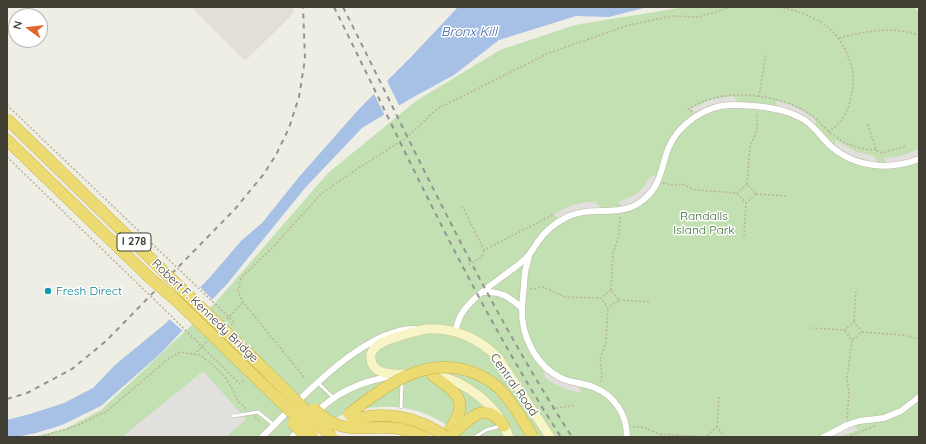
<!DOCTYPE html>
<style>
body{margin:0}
#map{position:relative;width:926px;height:444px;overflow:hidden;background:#efeee4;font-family:Quicksand,sans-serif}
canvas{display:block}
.frame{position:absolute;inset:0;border:8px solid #413e34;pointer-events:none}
.north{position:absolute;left:8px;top:8px;width:40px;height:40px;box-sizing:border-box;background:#fff;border:1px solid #b3b2ae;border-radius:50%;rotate:285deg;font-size:11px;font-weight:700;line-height:16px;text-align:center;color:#413e34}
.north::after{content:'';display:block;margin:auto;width:14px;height:18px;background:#e0682a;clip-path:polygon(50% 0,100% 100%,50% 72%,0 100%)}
</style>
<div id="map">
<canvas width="926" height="444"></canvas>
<div class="frame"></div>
<div class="north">N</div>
</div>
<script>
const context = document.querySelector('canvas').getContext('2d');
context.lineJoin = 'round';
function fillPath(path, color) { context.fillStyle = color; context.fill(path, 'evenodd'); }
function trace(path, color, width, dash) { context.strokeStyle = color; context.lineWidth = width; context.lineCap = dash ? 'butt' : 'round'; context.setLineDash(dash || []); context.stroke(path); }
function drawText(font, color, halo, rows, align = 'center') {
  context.font = font + ' Quicksand,sans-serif'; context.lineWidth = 3; context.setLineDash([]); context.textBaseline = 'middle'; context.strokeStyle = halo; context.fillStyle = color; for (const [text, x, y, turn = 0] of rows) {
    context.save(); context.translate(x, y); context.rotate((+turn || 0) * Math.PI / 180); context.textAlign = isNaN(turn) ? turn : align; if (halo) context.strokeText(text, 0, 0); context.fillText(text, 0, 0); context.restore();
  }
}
const industrial = new Path2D(`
 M196,7H293L294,13L245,61L193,9Z`);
const green = new Path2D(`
 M685,7H914L919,12V437H461C423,400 370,399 325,423C318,427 308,431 302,437H32L65,429L101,410L215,303L328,173L416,101L500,50L575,25Z`);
const parking = new Path2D(`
 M733,96L738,102L713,105L697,112L690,109L710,100Z
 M775,101L789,104L803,111L816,120V127L779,107Z
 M835,139L840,143L857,152L874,156L878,163L851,156L835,146Z
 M919,149V156L905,161L887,163L883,158L898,157Z
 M658,175L653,185L643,197L635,202L623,208L618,202L633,196L642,189L650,177Z
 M585,202H595L601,208L576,212L559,218L553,215L567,207Z
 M544,370L562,381L578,386L582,393L568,390L551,382L545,378Z
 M203,371L246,419L226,437H122Z
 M852,424L858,430L839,437H827Z`);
const water = new Path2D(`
 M458,7H648L609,17L576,16L499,40L454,75L410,99L362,128L305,188L227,284L160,354L101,406L62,425L36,433L16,437H7V420L30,414L64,403L93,388L115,365L166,323L211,276L241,241L262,223L299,177L359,109L411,57Z`);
const pier = new Path2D(`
 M386,79L400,107L385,116L373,92Z
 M199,286L214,301L184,332L168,318Z`);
const path = new Path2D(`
 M779,7C813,14 837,26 849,59C853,70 855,82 852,93C850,102 847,114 841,121C837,126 832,129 827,133
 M839,38C867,31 890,26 919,35
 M759,97L766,53
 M692,111L688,110C717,87 775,93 805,111C817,118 825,129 836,137C848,146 861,149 876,150
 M868,124L876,150L882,153L906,146
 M663,183L672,185L681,184L696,190L737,193L746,203L756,194L747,184L737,193
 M747,184L750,147L757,130V113
 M756,194L788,196
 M462,206L484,250L553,215
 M744,236L746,203
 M469,265L482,257L484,250
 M530,289L544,287L558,294L566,297L601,298L611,290L619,300L608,308L601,298
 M611,290L613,253L619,236L620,216
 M619,300L651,302
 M227,319L243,302
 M854,321L856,289
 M812,328L844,330L854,322L862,332L852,340L844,330
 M862,332L903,335L919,339
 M194,355L207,341
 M304,377L243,302L238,291L241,278L272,248L322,193L354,171L406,138L437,109L549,53L629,25L672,16L699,17L731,7
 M600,382L602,376L600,359L606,342L608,308
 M552,409L575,405
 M255,417L259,421
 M847,418L849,392L847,379L852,340
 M633,427H643L659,434L705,437L717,427L725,437
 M717,427L719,397
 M40,437L76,426L107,411L168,359L180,352L200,355L215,367L225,377L233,390L237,400L246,409
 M847,437L875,426`);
const lane = new Path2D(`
 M318,383L333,397
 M401,407L402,382
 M233,416L258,412L274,425
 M399,437V434
 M475,437L486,430L501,426`);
const street = new Path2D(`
 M484,292C501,291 509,297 522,308C521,336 536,367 563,379C573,383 583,383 593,387C614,395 627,414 627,437
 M522,308L525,272L529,256
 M455,332C457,326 458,320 461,315C473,294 506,276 524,260C530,255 533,249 537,243C545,231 556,222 569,216C592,206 618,217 639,203C661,188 660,171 668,149C678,124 706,105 732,105C756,105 782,107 803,119C815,126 822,139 833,148C857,168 891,170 919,159
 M316,413C337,391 363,381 392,376
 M262,437C298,402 364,327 416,329
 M292,437L301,428
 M824,437L847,425L859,421L884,418L901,411L919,397`);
const secondary = new Path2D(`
 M410,374C398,374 373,377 371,359C370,355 372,351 375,348C381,341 391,339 400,336C408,334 418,330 427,329C453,327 481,339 499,359L550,437
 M435,375C468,382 498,406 509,437`);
const highway = new Path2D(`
 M7,140L150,278
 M432,375C464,397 469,404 445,437
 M452,434C470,420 484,398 504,426`);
const rail = new Path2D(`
 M334,7C406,152 473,301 561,437
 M343,7C416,152 484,301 572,437
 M7,399L27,393L72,369L106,341L235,209L263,175L276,155L289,128L299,97L305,59L303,7`);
const pathBridge = new Path2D(`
 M7,105L234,322L231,325
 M7,157L165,310L240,384L244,380`);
const highwayBridge = new Path2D(`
 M7,119L261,366L332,437
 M150,278L178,302L313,433
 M314,409C342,437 361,425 395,428C405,429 415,433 424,437
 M349,414C383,388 420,358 465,370C478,373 490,380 500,389C513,403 523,421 533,437
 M352,420C385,410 418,417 446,437
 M293,423L306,437`);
const markers = [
 [48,291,4,"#0f9aa8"]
];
const shields = [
 [134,242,34]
];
const shieldNames = [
 ["I 278",134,242]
];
const parkNames = [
 ["Randalls",704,216],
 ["Island Park",704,230]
];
const cultureNames = [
 ["Fresh Direct",56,291]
];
const streetNames = [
 ["Robert F. Kennedy Bridge",205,311,44],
 ["Central Road",514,385,55]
];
const waterNames = [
 ["Bronx Kill",469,32]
];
fillPath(industrial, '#e2dfd9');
fillPath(green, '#c2e0b1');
fillPath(parking, '#e1e0dc');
fillPath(water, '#a6c0e6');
fillPath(pier, '#efeee4');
trace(lane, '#bab7a8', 4);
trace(street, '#bab7a8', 7);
trace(secondary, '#cac698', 10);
trace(highway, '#c9b144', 12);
trace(path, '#bab49b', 1.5, [2, 2]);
trace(lane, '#fff', 3);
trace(street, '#fff', 6);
trace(secondary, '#f7f5c6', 9);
trace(highway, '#ecda72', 11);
trace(rail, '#939393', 2, [5, 5]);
trace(highwayBridge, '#c9b144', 12, []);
trace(pathBridge, '#bab49b', 1.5, [2, 2]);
trace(highwayBridge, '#ecda72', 11);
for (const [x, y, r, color] of markers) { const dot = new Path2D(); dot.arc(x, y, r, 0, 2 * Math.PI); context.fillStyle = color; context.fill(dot); trace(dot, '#fff', 1.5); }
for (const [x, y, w] of shields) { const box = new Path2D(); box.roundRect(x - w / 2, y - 9, w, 18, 3); context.fillStyle = '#fff'; context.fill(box); trace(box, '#413e34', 1); }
drawText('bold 11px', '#413e34', null, shieldNames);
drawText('12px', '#3b6b2f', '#fff', parkNames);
drawText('12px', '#0d838f', '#fff', cultureNames, 'left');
drawText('12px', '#413e34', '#fff', streetNames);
drawText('italic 13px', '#3b629f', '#fff', waterNames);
</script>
